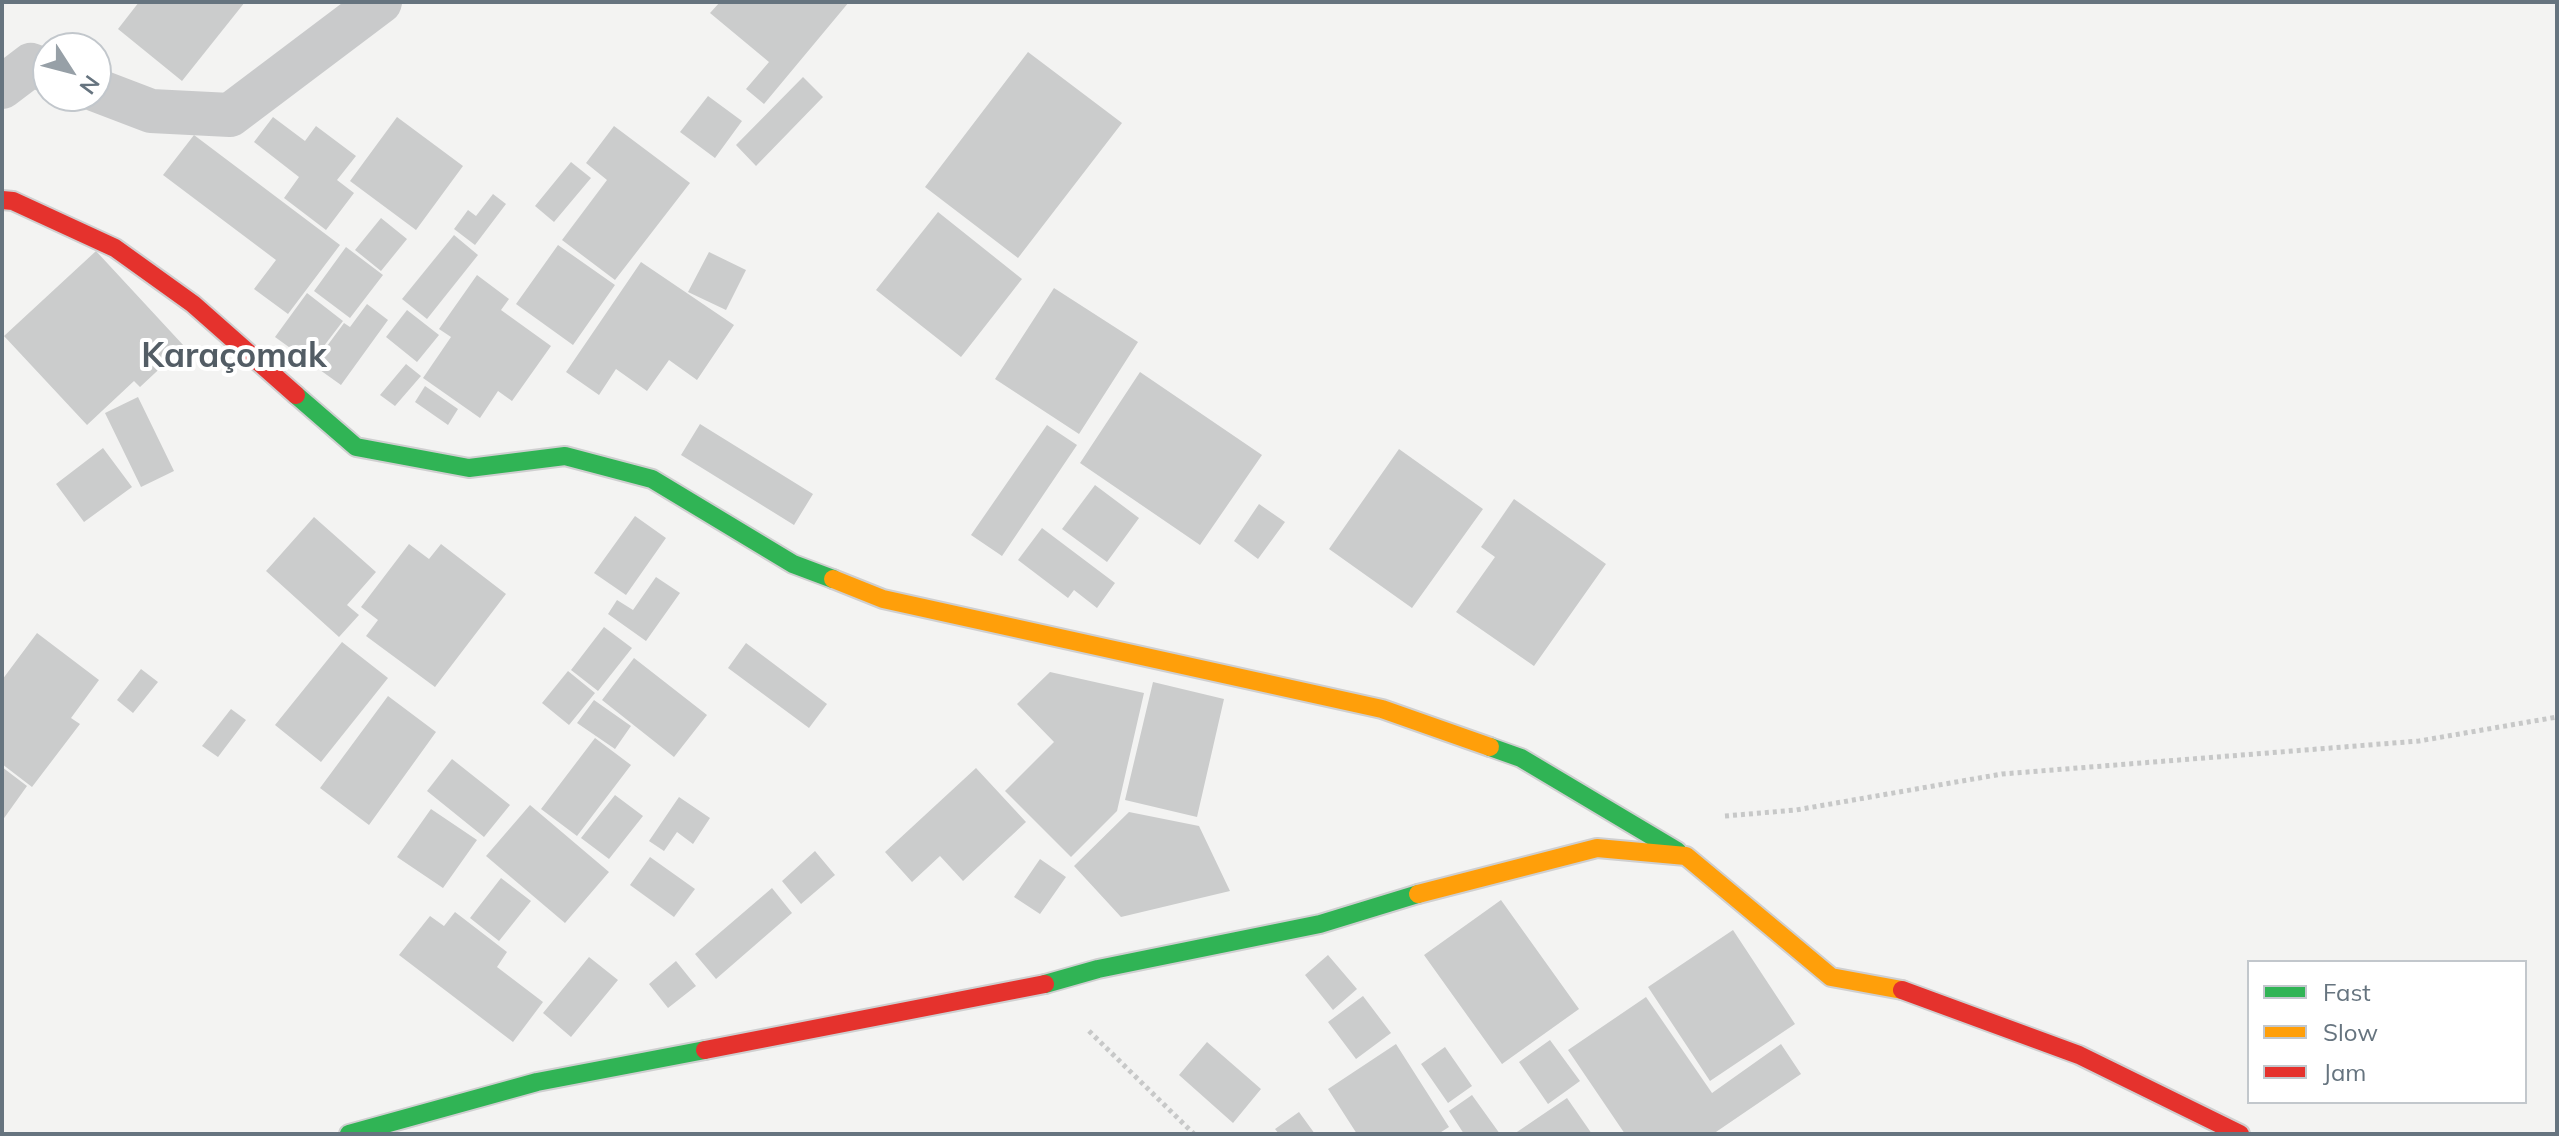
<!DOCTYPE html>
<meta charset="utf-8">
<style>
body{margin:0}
#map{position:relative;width:2559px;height:1136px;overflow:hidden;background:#f3f3f2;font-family:Mulish,sans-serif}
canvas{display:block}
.frame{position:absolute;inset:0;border:4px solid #66747f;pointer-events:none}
.legend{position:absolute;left:2247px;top:960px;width:280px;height:144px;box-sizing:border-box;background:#fff;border:2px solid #c2c7cc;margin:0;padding:10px 14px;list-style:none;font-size:24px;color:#66747f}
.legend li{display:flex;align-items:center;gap:16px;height:40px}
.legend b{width:40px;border:2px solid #c2c7cc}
.north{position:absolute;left:32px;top:32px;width:80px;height:80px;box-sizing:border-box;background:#fff;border:2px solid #c2c7cc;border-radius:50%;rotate:126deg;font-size:22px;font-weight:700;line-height:32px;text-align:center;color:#66747f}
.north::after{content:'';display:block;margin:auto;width:28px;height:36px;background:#97a0a7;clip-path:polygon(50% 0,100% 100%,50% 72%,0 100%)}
</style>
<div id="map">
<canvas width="2559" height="1136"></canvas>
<div class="frame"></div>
<ul class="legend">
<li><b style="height:10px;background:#30b455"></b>Fast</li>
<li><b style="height:10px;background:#ff9f0a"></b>Slow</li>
<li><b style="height:10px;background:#e5322d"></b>Jam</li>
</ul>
<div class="north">N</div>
</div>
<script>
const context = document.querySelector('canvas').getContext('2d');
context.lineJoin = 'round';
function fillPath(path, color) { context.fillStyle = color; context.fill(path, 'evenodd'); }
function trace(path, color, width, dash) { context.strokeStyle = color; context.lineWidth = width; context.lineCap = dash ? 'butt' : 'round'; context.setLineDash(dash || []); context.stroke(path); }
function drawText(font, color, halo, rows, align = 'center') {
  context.font = font + ' Mulish,sans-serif'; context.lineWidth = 8; context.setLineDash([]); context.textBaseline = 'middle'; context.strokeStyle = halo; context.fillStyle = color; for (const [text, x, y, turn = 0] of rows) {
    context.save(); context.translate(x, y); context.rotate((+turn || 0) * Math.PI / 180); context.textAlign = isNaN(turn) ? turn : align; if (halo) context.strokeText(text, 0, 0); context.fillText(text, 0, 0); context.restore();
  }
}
const building = new Path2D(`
 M139,2H245L182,81L118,29Z
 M720,2H849L764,104L746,89L769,62L710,13Z
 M1028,52L1122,123L1018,258L925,187Z
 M803,77L823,97L756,166L736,145Z
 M708,96L742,121L715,158L680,132Z
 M273,117L305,141L316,126L356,156L337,180L354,193L326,230L284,198L299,177L254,142Z
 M397,117L463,166L416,230L350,181Z
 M614,126L690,183L615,280L562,240L607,180L586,163Z
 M194,135L340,245L288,314L254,289L276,260L163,175Z
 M571,162L591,178L554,222L535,206Z
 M493,194L506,204L475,245L454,229L468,210L476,216Z
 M938,212L1022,279L961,357L876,290Z
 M381,218L407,239L381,271L355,250Z
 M454,235L478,255L427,319L402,299Z
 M558,245L615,285L573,345L516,304Z
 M346,247L383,275L350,318L314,291Z
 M96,251L184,346L140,387L134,381L87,425L4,336Z
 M709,252L746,270L726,310L688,292Z
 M641,262L734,325L697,380L669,360L647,391L616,369L599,395L566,372Z
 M477,275L509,299L501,310L551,346L512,401L498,391L480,418L423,378L451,337L439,329Z
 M1054,288L1138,342L1079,434L995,379Z
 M307,293L343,321L311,363L275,337Z
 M367,304L388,320L341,385L313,365L344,323L350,327Z
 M407,310L439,335L417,362L386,337Z
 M406,364L421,376L395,406L380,395Z
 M1140,372L1262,455L1200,545L1080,463Z
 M425,386L458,409L448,425L415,402Z
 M138,397L174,471L141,487L105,413Z
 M700,424L813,494L794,525L681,455Z
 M1047,425L1077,445L1002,556L971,535Z
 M103,448L132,487L84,522L56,484Z
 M1399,449L1483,509L1412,608L1329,549Z
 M1095,485L1139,518L1107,562L1062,529Z
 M1514,499L1606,564L1534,666L1456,612L1495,557L1481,547Z
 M1259,504L1285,522L1258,559L1234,541Z
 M635,516L666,538L626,595L594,573Z
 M314,517L376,572L347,605L359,615L339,637L266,571Z
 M1042,528L1115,583L1097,608L1074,590L1068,598L1018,560Z
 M409,544L429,559L441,544L506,594L435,687L366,636L378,620L361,607Z
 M656,577L680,593L646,641L608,614L617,600L633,610Z
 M604,627L632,648L598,691L571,670Z
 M37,633L99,680L71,718L80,724L32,787L2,764V680Z
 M342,642L388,678L321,762L275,725Z
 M746,643L827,704L809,728L728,668Z
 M634,658L707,715L674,757L602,700Z
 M141,669L158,682L133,713L117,700Z
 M568,671L595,693L569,725L542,703Z
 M1050,672L1144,693L1117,811L1071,857L1005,791L1054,742L1017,704Z
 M1153,682L1224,699L1197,817L1125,800Z
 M388,696L436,732L369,825L320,788Z
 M594,700L631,726L615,749L577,723Z
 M231,709L246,720L218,757L202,746Z
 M595,738L631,765L577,836L541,809Z
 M452,759L510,805L484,837L427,791Z
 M2,767L27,786L2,821Z
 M976,768L1026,822L963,881L940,856L912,882L885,852Z
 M615,795L643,816L609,859L581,838Z
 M679,797L710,818L693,844L677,832L664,851L649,841Z
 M530,805L609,872L565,923L486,856Z
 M431,809L477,840L443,888L397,857Z
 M1129,812L1199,826L1230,891L1121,917L1074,866Z
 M815,851L835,875L801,904L782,881Z
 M650,857L695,889L674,917L630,885Z
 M1040,859L1066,877L1040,914L1014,897Z
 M501,878L531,901L499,941L470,918Z
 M772,888L792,913L716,979L695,954Z
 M1501,900L1579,1009L1502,1064L1424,955Z
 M455,912L507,952L497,967L543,1002L513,1042L399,955L430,916L444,926Z
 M1733,930L1795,1024L1710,1081L1648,987Z
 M1328,955L1357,989L1333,1010L1305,975Z
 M589,957L618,980L571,1037L543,1013Z
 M676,961L696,986L668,1008L649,984Z
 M1363,996L1391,1033L1356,1059L1328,1022Z
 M1646,997L1712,1093L1781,1044L1801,1074L1713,1134H1625L1568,1050Z
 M1550,1040L1580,1081L1548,1104L1519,1062Z
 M1207,1042L1261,1089L1233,1123L1179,1075Z
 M1396,1044L1449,1127L1438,1134H1357L1328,1089Z
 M1445,1047L1472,1086L1448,1103L1421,1064Z
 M1472,1095L1500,1134H1464L1449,1111Z
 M1567,1098L1592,1134H1514Z
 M1299,1112L1315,1134H1279L1275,1129Z`);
const path = new Path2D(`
 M1725,816L1796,810L2002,774L2419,741L2557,717
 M1089,1031L1194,1134`);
const street = new Path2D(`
 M2,87L31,65L48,71
 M96,90L151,111L230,115L380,2`);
const fast = new Path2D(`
 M296,395L356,447L469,468L565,456L652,479L793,564L833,579
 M1490,747L1521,758L1677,851
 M1045,984L1098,969L1320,924L1418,894
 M349,1134L537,1082L705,1050`);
const slow = new Path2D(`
 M833,579L883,599L1382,709L1490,747
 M1418,894L1597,848L1686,856L1831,977L1902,990`);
const jam = new Path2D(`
 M2,200L13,201L115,248L193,304L296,395
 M1902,990L2079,1055L2240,1134
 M705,1050L1045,984`);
const quarterNames = [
 ["Karaçomak",234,357]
];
fillPath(building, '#cbcccc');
trace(fast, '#cfcfd0', 22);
trace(slow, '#cfcfd0', 22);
trace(jam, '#cfcfd0', 22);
trace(path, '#c7c8c8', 5, [4, 4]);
trace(street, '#c9cacb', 44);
trace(fast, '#30b455', 18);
trace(slow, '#ff9f0a', 18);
trace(jam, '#e5322d', 18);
drawText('bold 34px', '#535d65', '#fff', quarterNames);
</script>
